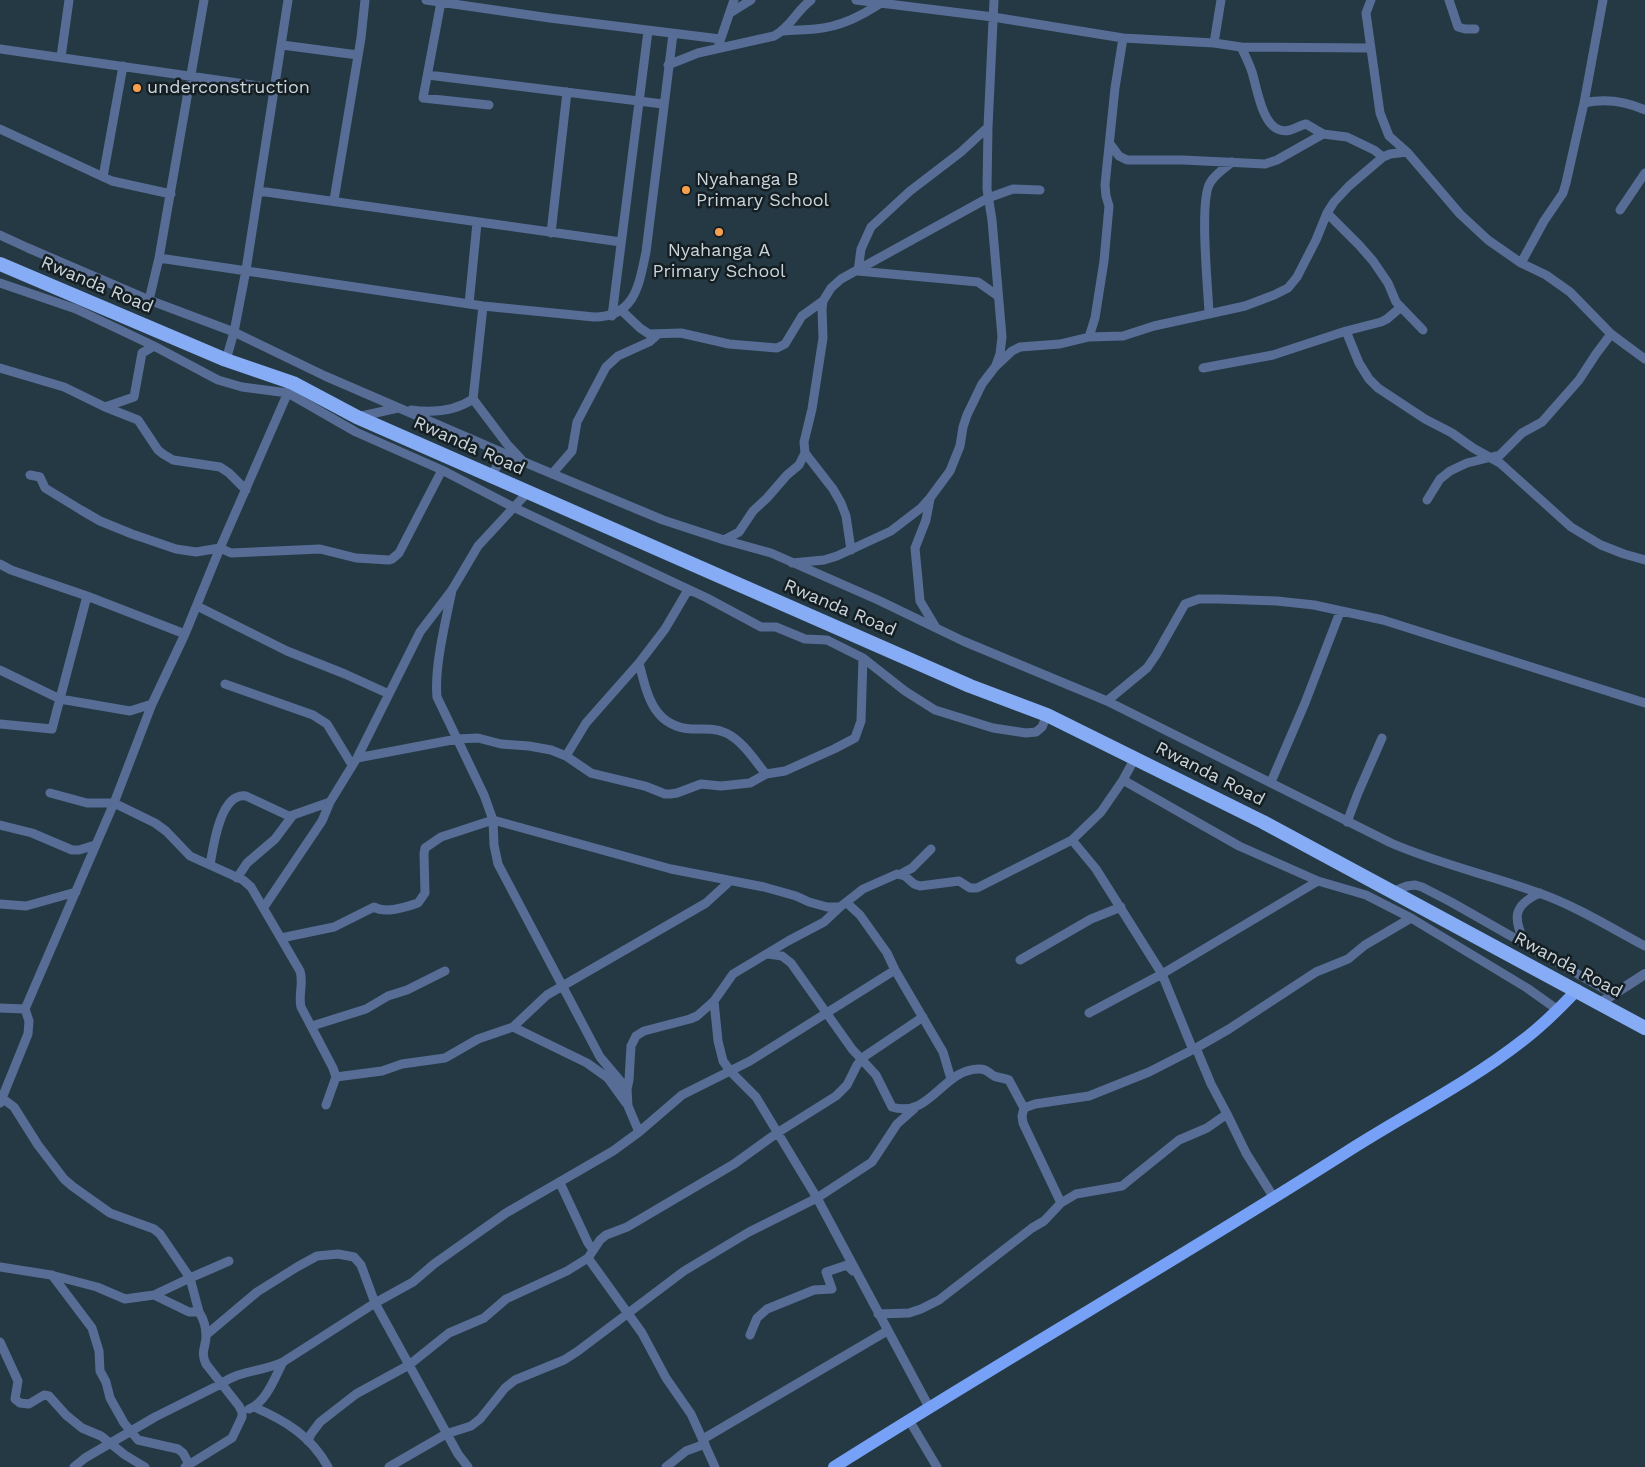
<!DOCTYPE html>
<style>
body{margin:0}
canvas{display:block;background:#243943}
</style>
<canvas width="1645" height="1467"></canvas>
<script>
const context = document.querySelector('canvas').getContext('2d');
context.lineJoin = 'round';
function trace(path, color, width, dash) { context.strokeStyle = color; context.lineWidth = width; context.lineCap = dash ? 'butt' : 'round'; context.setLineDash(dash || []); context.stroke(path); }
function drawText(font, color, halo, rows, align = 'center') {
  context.font = font + ' "Work Sans",sans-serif'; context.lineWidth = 5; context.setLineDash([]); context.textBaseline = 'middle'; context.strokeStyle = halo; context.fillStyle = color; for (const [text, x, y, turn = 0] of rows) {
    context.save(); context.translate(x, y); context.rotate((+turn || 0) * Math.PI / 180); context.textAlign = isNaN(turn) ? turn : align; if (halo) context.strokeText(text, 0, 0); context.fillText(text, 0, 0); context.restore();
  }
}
const minor = new Path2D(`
 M426,0L550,18L720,39
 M856,0L993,17L1123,38L1214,43L1241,47L1371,48
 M994,0L988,127L987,189L992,220L1002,337L1000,354L996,365
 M1371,0L1366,13L1380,113L1389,136L1407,152L1460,214L1488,240L1521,263L1546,275L1570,292L1611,334L1645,359
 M1449,0L1458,27L1465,29H1475
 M441,2L423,98L489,105
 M730,13L751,0
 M783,31C794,30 805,30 815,29C840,27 861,16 881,3
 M1214,43L1221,0
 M719,44L734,0
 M282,45L358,55
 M1241,47C1245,55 1249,63 1252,72C1257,88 1262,125 1280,130C1291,133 1297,126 1306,124L1323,134L1347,137L1374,150L1383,157
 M0,49L273,88
 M61,57L69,0
 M668,65L698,53L774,36C791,27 796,11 811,0
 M428,75L663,104
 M1584,103C1606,98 1625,101 1645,110
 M988,127L961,152L910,191L871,227L861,249L858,271L978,282L998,296
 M0,129L112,181L171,194
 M1110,144L1119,156L1127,160H1183L1265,164L1277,160L1323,134
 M103,177L123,66
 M259,191L621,242
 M334,200L361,38L365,0
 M1620,210L1645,173
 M1327,213L1359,245L1373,261L1388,283L1396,302L1423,330
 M551,233L567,92
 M0,235L28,248L149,300L234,332L325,376L524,462L663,520L724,540L771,553L878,600L963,641L1107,701L1391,843C1439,864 1490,875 1539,893C1576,906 1611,928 1645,946
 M159,258L483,306L594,317C635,317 639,285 646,252L673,34
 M1521,263L1544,221L1563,193L1566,183L1584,103L1603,0
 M0,283L76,309L154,346L218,380L242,387L288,393L356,432L442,470L515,508L707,598L761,627H776L805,639L827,640L863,658L905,691L935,710L993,728L1026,733L1036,732L1042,727L1047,715
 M149,300L159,258L204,0
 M469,304L477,223
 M483,306L473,399L507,444L521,459
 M621,310L640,328L649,334L681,333L729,344L777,348L785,344L802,316L823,301
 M1209,313C1208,287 1199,201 1210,183C1215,174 1225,168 1232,162
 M612,316L648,31
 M1346,331L1359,363L1369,379L1378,388L1425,419L1452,433L1473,448L1500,463L1571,527L1601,545L1624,554L1645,560
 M1089,337L1095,318L1104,261L1109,206L1106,196L1105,185L1115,88L1123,38
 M226,360L234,332L246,270L288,0
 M0,368L64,387L105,407L138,420L158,450L163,454L173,460L220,467L229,473L246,490
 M1203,368L1273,355L1346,331L1381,322L1387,319L1401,307
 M105,407L134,397L142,353L154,346
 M411,410C433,413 454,412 473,399
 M357,417L398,408
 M552,474L572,451L577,422L606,367L618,356L649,342L657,335
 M30,475L40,477L45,488L81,510L100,521L132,534L176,549L196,552L220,548L231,553L320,549L356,558L389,560L392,559L399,553L442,470
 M492,476L503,453
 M930,499L926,520L915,548L920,601L935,626
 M1427,500L1440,479L1450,471L1467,463L1500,455L1522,433L1542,422L1579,380L1596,354L1611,334
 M724,540L739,532L753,511L767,498L787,475L799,465L805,453
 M851,550L846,516L841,503L833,489L805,453L804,442L812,409L823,338L822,309L823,301L831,288L841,279L988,198L1013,189L1040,190
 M792,563L824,560L837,556L891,531L921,508L930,498L950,471L960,446L963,427L967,415L982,384L995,367L1012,351L1020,347L1060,344L1089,337L1123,336L1154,326L1245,306L1274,295L1288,288L1297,277L1316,240L1327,213L1334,202L1349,186L1383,157L1390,154L1407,152
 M0,564L11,570L87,596L185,634
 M452,590C446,620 434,667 437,697L484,795L493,820L494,845L498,864L600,1057L627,1089L628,1106L639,1132
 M197,606L287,651L345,674L389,694
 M639,663C647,694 653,727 692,729C704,729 715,728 726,733C743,741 755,761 766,774
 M0,670L60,699L130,711L152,704
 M225,684L313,715L327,724L352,765
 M1107,701L1147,668L1156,655L1185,604L1199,599H1219L1277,601L1314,605L1383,620L1645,703
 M0,724L52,729L87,596
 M566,756L586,723L639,663L665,629L688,590
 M357,758L457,739L478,738L501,744L529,746L551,750L566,756L591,773L645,786L665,794H670L677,793L701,784L721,786L750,783L766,774L785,771L834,749L855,738L861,721L863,658
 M1123,780L1239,846L1318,881L1366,895L1411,918L1527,988L1558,1010
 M1271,782L1305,703L1340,612
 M50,793L87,803H114L155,823L166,831L190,856L243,880L251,887L300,971C304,983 298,994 301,1007L333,1068L336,1077L326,1105
 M1347,822L1358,793L1382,738
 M0,825L32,833L72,850H79L95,845
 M1072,840L1096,869L1162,974L1193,1050
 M210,865C213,848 220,792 246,796L291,817
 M901,874L912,868L931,849
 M237,878L247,863L275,839L293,815L330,802
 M1394,891L1407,886L1415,885L1422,887L1451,902L1613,994
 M847,903L860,915L887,953L895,970L943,1052L951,1079
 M0,904L26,906L76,892
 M264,907L322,821L330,802L357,758L420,632L452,590L478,546L528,492
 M281,938L334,927L374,907C386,914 405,907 418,903L425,893L424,854L425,848L441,837L493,820L671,869L764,887L796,896L809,902L827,907H840L863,889L897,874L905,876L914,884L920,886L959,881L970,888H977L1072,840L1101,812L1123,780L1135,758
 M1525,944C1514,919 1511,906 1540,893
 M768,954L782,956L791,963L852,1049L876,1075L892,1107C931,1119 943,1068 980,1069C987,1069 989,1073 994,1076C999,1078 1004,1078 1009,1080L1024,1108L1022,1116L1023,1123L1061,1203L1076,1194L1122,1186L1179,1140L1207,1128L1227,1114
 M1020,960L1091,919L1121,907
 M714,1001L718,1041L723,1061L731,1072L756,1097L817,1198L929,1407
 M0,1008L25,1009
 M1089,1013L1162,974L1318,881
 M312,1026L366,1009L388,996L407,990L445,971
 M513,1027L587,1063L608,1078L626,1103
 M1196,1048L1211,1084L1227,1114L1246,1153L1274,1198
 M336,1077L382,1071L402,1064L445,1058L478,1039L513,1027L547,995L706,903L730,881
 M627,1089L629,1080L631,1046L636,1036L644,1031L690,1019L697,1016L714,1001L733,974L788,941L824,922L840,907
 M2,1098L14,1107L38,1145L64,1179L72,1186L110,1213L154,1229L160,1234L190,1278L199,1312
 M0,1103L28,1034L29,1021L25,1009L114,803L152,704L185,634L220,548L289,390
 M1024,1108L1035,1104L1089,1096L1149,1072L1196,1048L1229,1029L1316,972L1348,959L1365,945L1411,918
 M560,1183L588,1243L593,1250
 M588,1258L642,1333L666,1378L691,1414L715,1467
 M0,1267L51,1275L97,1287L125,1299L154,1295L189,1312H199C203,1318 206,1328 206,1336C206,1348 200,1351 206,1364L239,1406L242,1412V1417L232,1438L185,1467
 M52,1275L92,1328L99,1351L100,1371L106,1382L110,1398L124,1423L138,1440L178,1449L183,1453L189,1464
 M154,1295L190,1278L229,1261
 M878,1314L909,1313L921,1309L939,1300L1032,1228L1044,1221L1061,1203
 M206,1335L257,1292L297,1267L317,1256L338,1254L354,1257L361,1265L375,1303L458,1454L468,1467
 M750,1335L757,1318L767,1309L814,1290L832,1289L826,1272L847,1265L853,1271
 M0,1342L18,1381L15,1399L20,1403L29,1404L44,1395L49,1396L66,1415L82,1428L101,1436L125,1455L145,1467
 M254,1407C286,1421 311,1436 328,1467
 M249,1409C266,1403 275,1377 283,1362
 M909,1420L937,1467
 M703,1439L887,1331
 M308,1441L311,1434L320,1422L356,1394L409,1365L449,1333L484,1318L506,1299L567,1271L588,1258L600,1240L606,1235L627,1227L734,1164L777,1133L836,1096L847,1085L857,1065L865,1056L923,1017
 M74,1467L85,1458L155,1417L221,1384C239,1370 262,1372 283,1362L375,1303L413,1282L434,1264L506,1213L613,1151L639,1132L682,1095L750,1061L895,970
 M389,1467L446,1434L471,1426L480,1419L505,1388L515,1380L564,1360L578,1351L684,1271L749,1232L817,1198L872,1162L897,1124L914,1109
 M666,1467L686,1451L705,1444`);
const tertiary = new Path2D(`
 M1600,1003L1645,974`);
const primary = new Path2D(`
 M834,1467C1003,1360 1177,1260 1345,1153C1404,1115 1467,1084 1522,1041C1542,1026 1560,1008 1577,990`);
const trunk = new Path2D(`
 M0,264L226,360L293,383L357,417L970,686L1047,715L1263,822L1645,1028`);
const markers = [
 [137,88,5,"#f8a04b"],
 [686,190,5,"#f8a04b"],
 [719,232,5,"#f8a04b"]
];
const poiNames = [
 ["underconstruction",147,88],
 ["Nyahanga B",696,180],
 ["Primary School",696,201],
 ["Nyahanga A",719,251,"center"],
 ["Primary School",719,272,"center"]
];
const streetNames = [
 ["Rwanda Road",97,285,23],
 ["Rwanda Road",469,446,24],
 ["Rwanda Road",840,608,23],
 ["Rwanda Road",1210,774,27],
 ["Rwanda Road",1568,965,28]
];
trace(minor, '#576d96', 9);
trace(tertiary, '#576d96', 10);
trace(primary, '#76a1f6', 12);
trace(trunk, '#87acf6', 14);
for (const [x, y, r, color] of markers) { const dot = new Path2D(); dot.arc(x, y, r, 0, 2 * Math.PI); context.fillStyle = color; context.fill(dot); trace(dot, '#151e23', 2); }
drawText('18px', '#c9d5db', '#151e23', poiNames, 'left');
drawText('18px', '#c9d5db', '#151e23', streetNames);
</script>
